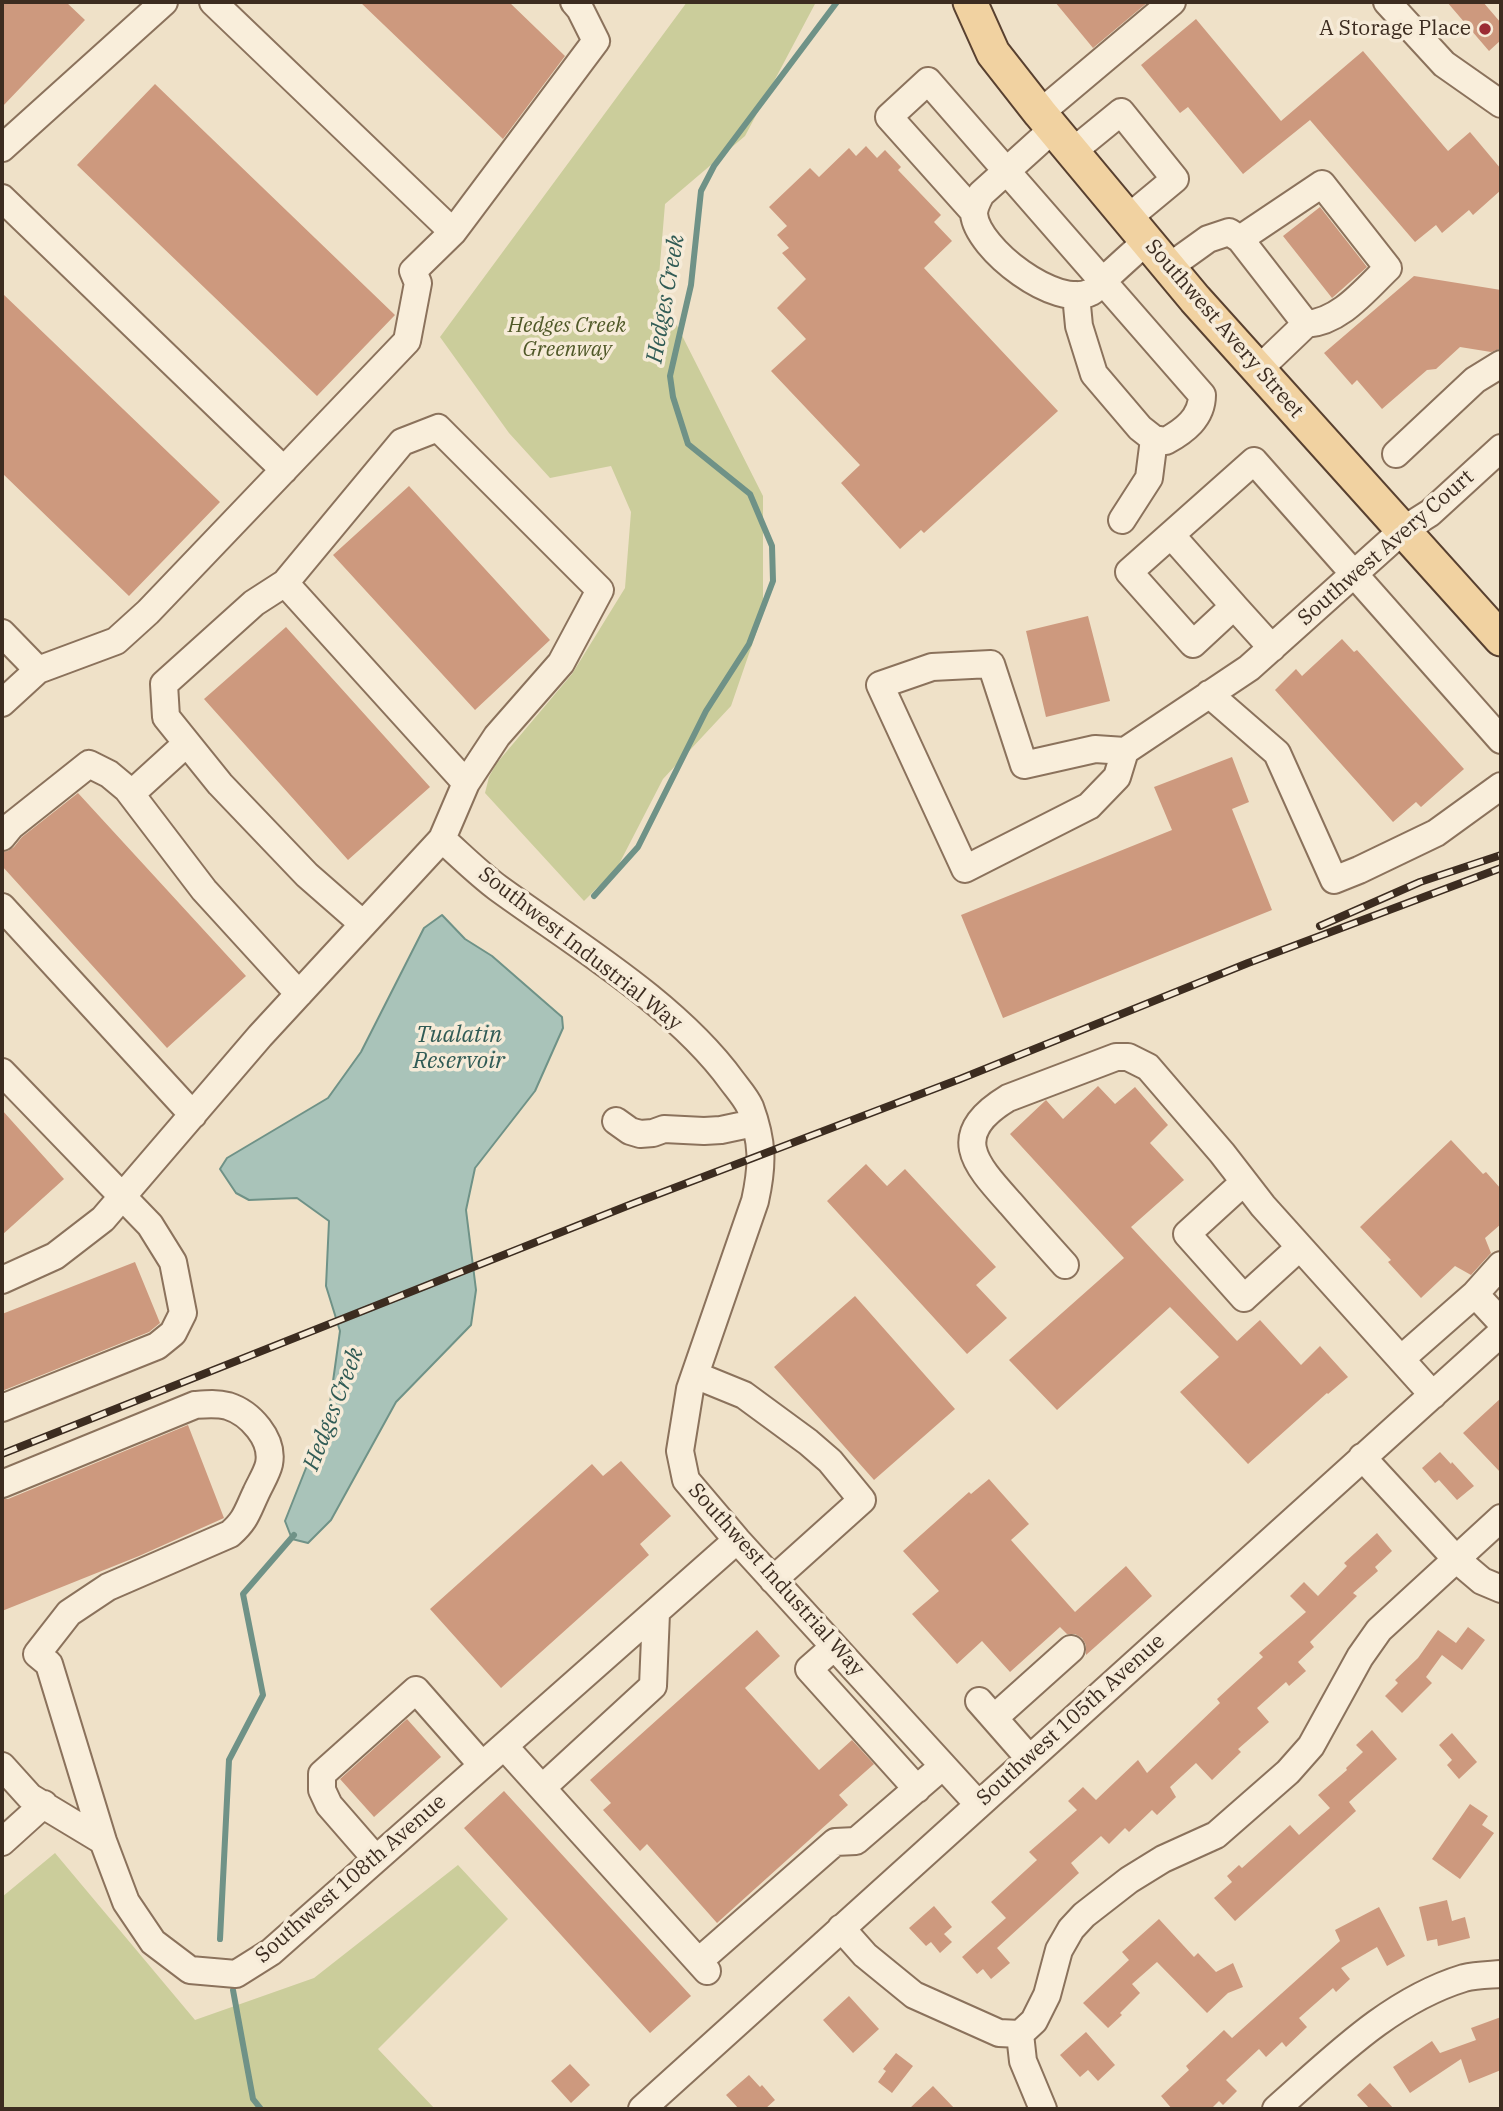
<!DOCTYPE html>
<style>
body{margin:0}
#map{position:relative;width:1503px;height:2111px;overflow:hidden;background:#efe1c8;font-family:"IBM Plex Serif",serif}
canvas{display:block}
.frame{position:absolute;inset:0;border:4px solid #3c2c20;pointer-events:none}
</style>
<div id="map">
<canvas width="1503" height="2111"></canvas>
<div class="frame"></div>
</div>
<script>
const c = document.querySelector('canvas').getContext('2d');
c.lineJoin = 'round';
function paint(path, color) {
  c.fillStyle = color;
  c.fill(path, 'evenodd');
}
function strokePath(path, color, width, dash) {
  c.strokeStyle = color;
  c.lineWidth = width;
  c.lineCap = dash ? 'butt' : 'round';
  c.setLineDash(dash || []);
  c.stroke(path);
}
function label(font, color, halo, rows, align = 'center') {
  c.font = font + ' "IBM Plex Serif",serif';
  c.lineWidth = 7;
  c.setLineDash([]);
  c.textBaseline = 'middle';
  c.strokeStyle = halo;
  c.fillStyle = color;
  for (const [text, x, y, turn = 0] of rows) {
    c.save();
    c.translate(x, y);
    c.rotate((+turn || 0) * Math.PI / 180);
    c.textAlign = isNaN(turn) ? turn : align;
    if (halo) c.strokeText(text, 0, 0);
    c.fillText(text, 0, 0);
    c.restore();
  }
}
const green = new Path2D(`
 M 687,2 L 816,2 L 745,136 L 665,204 L 658,288 L 763,496 L 763,613 L 731,706 L 663,779 L 617,868 L 584,901 L 485,793 L 489,777 L 496,764 L 572,674 L 625,588 L 631,512 L 611,466 L 550,478 L 509,433 L 440,337 Z
 M 55,1853 L 195,2020 L 314,1978 L 458,1865 L 508,1919 L 378,2049 L 435,2109 L 2,2109 L 2,1897 Z`);
const water = new Path2D(`
 M 442,915 L 465,939 L 492,956 L 562,1017 L 563,1028 L 535,1091 L 475,1168 L 466,1210 L 476,1290 L 471,1325 L 396,1402 L 331,1520 L 308,1543 L 292,1539 L 285,1521 L 329,1410 L 340,1331 L 326,1286 L 329,1221 L 297,1198 L 249,1200 L 236,1193 L 220,1169 L 227,1158 L 328,1098 L 361,1052 L 424,928 Z`);
const stream = new Path2D(`
 M 594,896 L 638,847 L 706,711 L 749,644 L 773,581 L 772,546 L 750,494 L 688,444 L 673,397 L 670,376 L 691,285 L 701,191 L 714,166 L 837,2
 M 220,1939 L 229,1760 L 263,1695 L 243,1594 L 294,1535
 M 233,1990 L 253,2099 L 261,2109`);
const building = new Path2D(`
 M 2,2 L 66,2 L 85,20 L 2,107 Z
 M 360,2 L 509,2 L 565,56 L 503,139 Z
 M 1055,2 L 1148,2 L 1093,48 Z
 M 1447,2 L 1483,2 L 1501,23 L 1501,40 L 1489,51 Z
 M 1196,19 L 1281,121 L 1363,51 L 1448,151 L 1470,132 L 1501,169 L 1501,190 L 1473,215 L 1469,210 L 1442,233 L 1436,225 L 1415,242 L 1310,120 L 1243,174 L 1188,107 L 1180,113 L 1141,65 Z
 M 155,84 L 395,315 L 317,396 L 77,165 Z
 M 866,146 L 877,158 L 885,150 L 901,167 L 898,170 L 941,215 L 934,222 L 952,241 L 924,268 L 1058,411 L 924,533 L 921,530 L 900,549 L 841,483 L 860,465 L 771,371 L 806,339 L 777,308 L 806,279 L 782,253 L 789,248 L 777,235 L 787,226 L 769,207 L 810,168 L 819,177 L 849,148 L 856,156 Z
 M 1320,207 L 1367,267 L 1332,298 L 1283,236 Z
 M 1414,276 L 1501,290 L 1501,333 L 1499,349 L 1491,352 L 1460,347 L 1436,369 L 1427,370 L 1382,409 L 1357,380 L 1352,385 L 1324,353 Z
 M 2,293 L 220,502 L 129,596 L 2,473 Z
 M 409,486 L 550,640 L 475,710 L 333,555 Z
 M 1088,616 L 1110,701 L 1046,717 L 1026,631 Z
 M 286,627 L 430,787 L 348,860 L 204,699 Z
 M 1342,639 L 1354,652 L 1357,650 L 1464,769 L 1421,807 L 1416,802 L 1393,822 L 1275,690 L 1296,669 L 1302,676 Z
 M 1232,757 L 1249,802 L 1232,809 L 1272,910 L 1003,1018 L 961,915 L 1172,830 L 1154,787 Z
 M 78,793 L 246,976 L 167,1048 L 2,866 L 2,852 L 8,851 L 14,847 L 22,837 Z
 M 1098,1086 L 1115,1104 L 1135,1087 L 1168,1125 L 1150,1143 L 1184,1180 L 1131,1227 L 1237,1341 L 1260,1320 L 1301,1365 L 1320,1346 L 1348,1377 L 1328,1394 L 1327,1393 L 1248,1464 L 1180,1392 L 1219,1357 L 1170,1307 L 1057,1410 L 1009,1360 L 1124,1258 L 1010,1134 L 1046,1100 L 1063,1119 Z
 M 2,1110 L 64,1179 L 2,1235 Z
 M 1451,1140 L 1483,1174 L 1486,1172 L 1501,1189 L 1501,1224 L 1485,1238 L 1491,1253 L 1471,1275 L 1455,1266 L 1421,1298 L 1388,1262 L 1391,1260 L 1360,1227 Z
 M 866,1164 L 887,1186 L 905,1169 L 996,1267 L 976,1285 L 1007,1318 L 967,1354 L 827,1201 Z
 M 135,1262 L 160,1323 L 149,1332 L 2,1391 L 2,1314 Z
 M 855,1296 L 955,1409 L 874,1480 L 774,1367 Z
 M 1501,1398 L 1501,1473 L 1463,1433 Z
 M 188,1425 L 224,1518 L 139,1556 L 2,1611 L 2,1499 L 8,1499 Z
 M 1440,1452 L 1451,1464 L 1452,1462 L 1474,1486 L 1457,1500 L 1439,1480 L 1435,1483 L 1422,1468 Z
 M 621,1461 L 671,1516 L 640,1544 L 649,1555 L 501,1688 L 430,1609 L 592,1464 L 603,1476 Z
 M 989,1479 L 1029,1524 L 1011,1540 L 1075,1612 L 1126,1566 L 1152,1596 L 1086,1655 L 1086,1645 L 1082,1638 L 1075,1634 L 1067,1634 L 1060,1627 L 1010,1672 L 982,1641 L 957,1664 L 912,1614 L 939,1591 L 903,1551 L 969,1492 L 971,1494 Z
 M 1377,1533 L 1392,1551 L 1375,1567 L 1378,1571 L 1353,1593 L 1357,1596 L 1310,1642 L 1314,1647 L 1298,1662 L 1306,1671 L 1289,1686 L 1286,1682 L 1257,1708 L 1269,1722 L 1238,1749 L 1241,1752 L 1212,1780 L 1196,1763 L 1170,1787 L 1176,1797 L 1157,1815 L 1152,1810 L 1129,1832 L 1125,1828 L 1109,1844 L 1101,1836 L 1071,1863 L 1079,1873 L 997,1948 L 1010,1963 L 991,1979 L 983,1969 L 977,1974 L 962,1957 L 1006,1918 L 991,1902 L 1037,1860 L 1029,1852 L 1077,1810 L 1068,1801 L 1083,1787 L 1096,1800 L 1138,1760 L 1147,1773 L 1220,1703 L 1217,1699 L 1263,1657 L 1259,1653 L 1306,1612 L 1290,1596 L 1304,1582 L 1318,1596 L 1347,1566 L 1344,1563 Z
 M 1468,1627 L 1485,1640 L 1462,1670 L 1442,1655 L 1426,1677 L 1432,1683 L 1402,1713 L 1385,1696 L 1398,1683 L 1395,1680 L 1418,1658 L 1438,1630 L 1456,1643 Z
 M 757,1630 L 780,1656 L 745,1688 L 819,1770 L 852,1740 L 874,1764 L 839,1795 L 848,1805 L 717,1923 L 647,1844 L 640,1851 L 603,1810 L 611,1803 L 590,1780 Z
 M 407,1719 L 441,1757 L 374,1817 L 340,1779 Z
 M 1372,1730 L 1397,1759 L 1349,1802 L 1356,1811 L 1235,1921 L 1214,1898 L 1232,1882 L 1227,1876 L 1239,1865 L 1242,1868 L 1290,1825 L 1299,1835 L 1330,1808 L 1318,1795 L 1347,1770 L 1346,1768 L 1363,1752 L 1356,1745 Z
 M 1452,1733 L 1477,1762 L 1459,1779 L 1447,1765 L 1452,1760 L 1439,1745 Z
 M 504,1791 L 691,1996 L 650,2033 L 464,1828 Z
 M 1470,1804 L 1488,1816 L 1482,1825 L 1494,1833 L 1460,1879 L 1432,1859 Z
 M 1447,1900 L 1452,1921 L 1465,1917 L 1470,1938 L 1438,1946 L 1437,1939 L 1427,1941 L 1419,1907 Z
 M 934,1906 L 952,1927 L 944,1934 L 952,1942 L 940,1953 L 931,1942 L 926,1946 L 909,1928 Z
 M 1379,1907 L 1405,1956 L 1387,1966 L 1377,1947 L 1341,1968 L 1350,1979 L 1336,1992 L 1333,1988 L 1299,2018 L 1307,2027 L 1286,2047 L 1282,2042 L 1266,2057 L 1259,2049 L 1226,2080 L 1237,2091 L 1223,2105 L 1219,2101 L 1211,2109 L 1172,2109 L 1161,2096 L 1189,2070 L 1186,2066 L 1224,2030 L 1232,2038 L 1340,1941 L 1335,1930 Z
 M 1159,1919 L 1194,1957 L 1198,1953 L 1216,1972 L 1233,1963 L 1243,1987 L 1228,1993 L 1207,2013 L 1157,1962 L 1132,1984 L 1140,1993 L 1120,2013 L 1122,2015 L 1108,2028 L 1083,2003 L 1129,1960 L 1122,1952 Z
 M 849,1996 L 879,2029 L 853,2053 L 823,2020 Z
 M 1501,2017 L 1501,2070 L 1469,2083 L 1461,2059 L 1410,2093 L 1393,2067 L 1432,2041 L 1440,2053 L 1476,2040 L 1471,2028 Z
 M 1086,2032 L 1115,2065 L 1098,2081 L 1088,2070 L 1080,2077 L 1060,2055 Z
 M 896,2053 L 913,2066 L 892,2093 L 878,2082 L 886,2071 L 883,2069 Z
 M 570,2064 L 590,2085 L 571,2103 L 551,2081 Z
 M 749,2075 L 760,2087 L 762,2085 L 775,2100 L 765,2109 L 739,2109 L 726,2095 Z
 M 1370,2083 L 1394,2109 L 1370,2109 L 1357,2095 Z
 M 933,2086 L 955,2109 L 909,2109 Z`);
const minor = new Path2D(`
 M 213,2 L 453,232
 M 1387,2 L 1444,64 L 1501,104
 M 1040,113 L 1172,2
 M 1053,129 L 981,194 C 978,200 974,207 974,214 C 977,249 1057,310 1091,292 C 1097,289 1102,282 1107,277 C 1120,265 1133,253 1147,241
 M 2,148 L 164,2
 M 1072,152 L 1121,112 L 1175,179 L 1128,218
 M 2,198 L 284,470
 M 974,212 L 889,117 L 928,81 L 1202,395 C 1202,418 1184,431 1166,441 L 1154,439 L 1140,428 L 1094,374 L 1079,326 L 1076,295
 M 1240,239 L 1322,184 L 1388,268 C 1365,290 1340,322 1306,324 L 1259,369
 M 1169,267 L 1208,239 L 1229,232 L 1240,239 L 1306,324
 M 1396,454 L 1475,380 L 1501,364
 M 1122,520 L 1149,478 L 1154,439
 M 1171,535 L 1234,606
 M 285,583 L 254,603 L 164,684 L 166,717 L 220,784 L 307,875 L 363,924
 M 2,633 L 38,670
 M 1272,648 L 1234,606 L 1193,644 L 1129,572 L 1254,461 L 1501,740
 M 1209,694 L 1277,753 L 1334,880 L 1359,870 L 1436,833 L 1501,786
 M 2,703 L 38,670 L 116,641 L 148,612 L 407,341 L 418,283 L 413,271 L 453,232 L 596,41 L 580,9 L 574,2
 M 1125,751 L 1117,777 L 1089,806 L 965,869 L 880,685 L 932,667 L 991,664 L 1024,765 L 1095,749 L 1125,751 L 1249,668 L 1403,530 L 1430,513 L 1501,448
 M 131,794 L 187,743
 M 2,837 L 11,826 L 89,764 L 109,774 L 127,789 L 204,890 L 299,994
 M 442,839 L 466,783 L 497,736 L 561,663 L 600,590 L 438,428 L 402,442 L 285,583 L 466,783
 M 2,907 L 193,1115
 M 2,1072 L 150,1225 L 173,1262 L 183,1313 L 173,1333 L 157,1346 L 2,1408
 M 616,1121 L 630,1131 L 640,1134 L 653,1133 L 664,1129 L 704,1131 L 721,1130 L 754,1123
 M 1244,1182 L 1187,1234 L 1244,1298 L 1300,1247
 M 1065,1265 C 1047,1245 1029,1225 1011,1204 C 975,1164 947,1135 1008,1098 L 1116,1057 L 1128,1057 L 1148,1067 L 1222,1153 L 1263,1206 L 1433,1395
 M 2,1280 L 55,1256 L 103,1219 L 260,1036 L 442,839 C 460,855 478,873 498,888 C 575,944 676,1004 732,1081 C 738,1089 746,1098 750,1107 C 763,1142 763,1165 755,1201 L 690,1389 L 680,1451 L 686,1480 L 737,1540 L 978,1804
 M 1475,1294 L 1501,1322
 M 1401,1359 L 1475,1294 L 1501,1265
 M 695,1375 L 744,1395 L 808,1442 L 830,1461 L 862,1500 L 773,1580
 M 1362,1457 L 1456,1559 L 1482,1581 L 1501,1589
 M 2,1484 L 195,1405 C 207,1404 217,1403 228,1406 C 250,1413 274,1439 269,1464 C 267,1473 260,1484 256,1493 C 247,1512 246,1520 230,1534 L 108,1587 L 69,1613 L 37,1654 L 49,1664 L 103,1841 L 126,1902 L 153,1942 L 190,1970 L 236,1974 L 271,1952 L 737,1540
 M 834,1647 L 809,1669 L 917,1789
 M 979,1701 L 1029,1758
 M 994,1718 L 1071,1649
 M 504,1746 L 707,1971
 M 2,1766 L 30,1797 L 103,1841
 M 542,1788 L 653,1686 L 656,1613
 M 2,1842 L 44,1804
 M 376,1859 L 329,1805 L 322,1790 L 322,1774 L 416,1690 L 482,1765
 M 841,1928 L 865,1955 L 914,1995 L 999,2033 L 1020,2034 L 1023,2061 L 1043,2109
 M 699,1961 L 835,1842 L 856,1841 L 943,1766
 M 1020,2034 L 1034,2021 L 1047,1995 L 1059,1950 L 1071,1929 L 1084,1915 L 1129,1880 L 1163,1859 L 1216,1835 L 1288,1772 L 1311,1746 L 1360,1657 L 1379,1630 L 1501,1518
 M 642,2109 L 1501,1333
 M 1276,2109 C 1333,2059 1389,2001 1464,1978 C 1476,1975 1489,1975 1501,1974`);
const major = new Path2D(`
 M 970,2 L 993,53 L 1040,113 L 1195,299 L 1501,639`);
const rail = new Path2D(`
 M 1320,926 L 1420,882 L 1501,855
 M 2,1454 L 632,1204 L 960,1079 L 1248,963 L 1501,868`);
const markers = [
 [1485,29,7,"#9b2c34"]
];
const poiNames = [
 ["A Storage Place",1471,29]
];
const parkNames = [
 ["Hedges Creek",567,326],
 ["Greenway",567,350]
];
const streetNames = [
 ["Southwest Avery Street",1224,329,49],
 ["Southwest Avery Court",1386,548,-41],
 ["Southwest Industrial Way",580,949,38],
 ["Southwest Industrial Way",776,1580,48],
 ["Southwest 105th Avenue",1071,1720,-42],
 ["Southwest 108th Avenue",351,1879,-41]
];
const waterNames = [
 ["Hedges Creek",666,299,-80],
 ["Tualatin",459,1035],
 ["Reservoir",459,1061],
 ["Hedges Creek",334,1409,-69]
];
paint(green, '#cbcd9b');
paint(water, '#a9c3b9');
strokePath(water, '#6f9287', 2);
strokePath(stream, '#6f9287', 6);
paint(building, '#cd997e');
strokePath(minor, '#8b725c', 30);
strokePath(major, '#594130', 37);
strokePath(minor, '#f9eedb', 26);
strokePath(major, '#f1d2a1', 33);
strokePath(rail, '#3c2c20', 8);
strokePath(rail, '#f6ebd8', 5, [16]);
for (const [x, y, r, color] of markers) {
  const dot = new Path2D();
  dot.arc(x, y, r, 0, 2 * Math.PI);
  c.fillStyle = color;
  c.fill(dot);
  strokePath(dot, '#f6ebd8', 2.5);
}
label('21px', '#3c2c20', '#f6ebd8', poiNames, 'right');
label('italic 21px', '#4f5827', '#f6ebd8', parkNames);
label('21px', '#3c2c20', '#f6ebd8', streetNames);
label('italic 23px', '#305b55', '#f6ebd8', waterNames);
</script>
